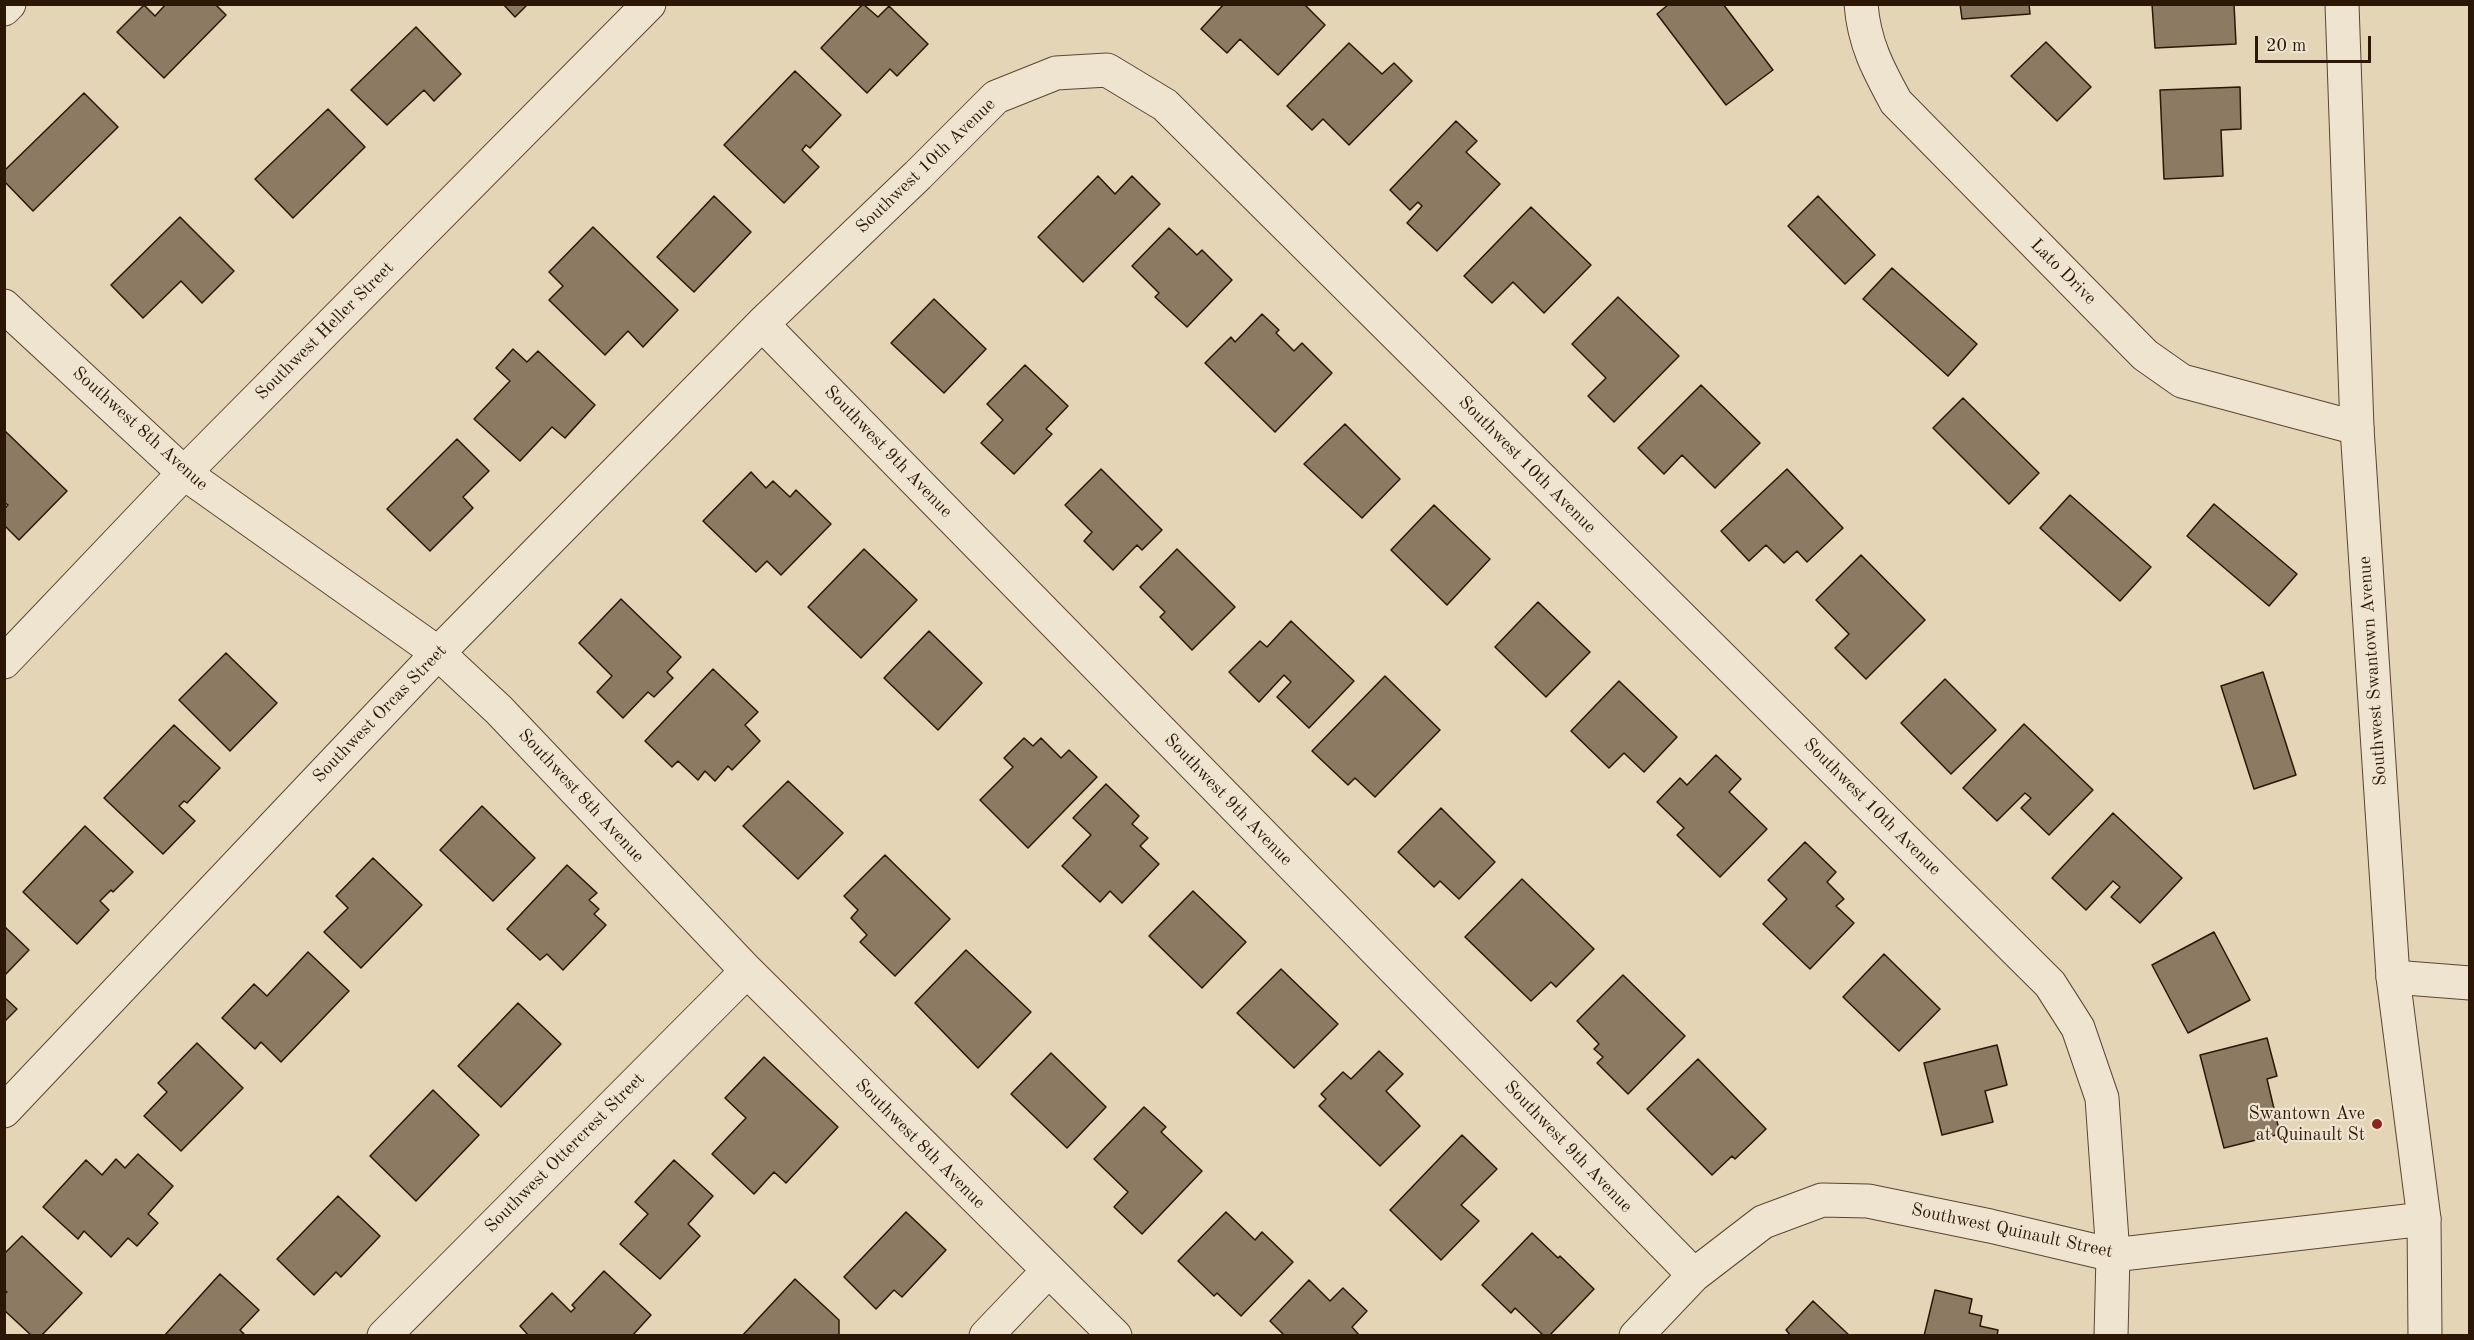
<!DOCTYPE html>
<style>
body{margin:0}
#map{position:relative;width:2474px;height:1340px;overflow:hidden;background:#e5d5b7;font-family:"Old Standard TT",serif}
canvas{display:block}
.frame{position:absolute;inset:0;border:6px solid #2c1706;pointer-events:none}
.scale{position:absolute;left:2255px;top:36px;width:116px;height:27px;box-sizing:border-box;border:3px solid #2c1706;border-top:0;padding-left:8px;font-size:18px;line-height:21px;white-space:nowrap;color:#2c1706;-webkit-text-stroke:4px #eee4d0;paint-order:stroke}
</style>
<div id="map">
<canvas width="2474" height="1340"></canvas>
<div class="frame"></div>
<div class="scale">20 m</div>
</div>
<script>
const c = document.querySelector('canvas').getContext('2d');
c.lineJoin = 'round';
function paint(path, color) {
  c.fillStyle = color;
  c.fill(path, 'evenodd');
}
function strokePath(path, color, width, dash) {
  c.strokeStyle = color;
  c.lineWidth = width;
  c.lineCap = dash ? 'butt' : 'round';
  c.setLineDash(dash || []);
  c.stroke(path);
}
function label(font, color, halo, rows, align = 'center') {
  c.font = font + ' "Old Standard TT",serif';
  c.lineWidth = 4.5;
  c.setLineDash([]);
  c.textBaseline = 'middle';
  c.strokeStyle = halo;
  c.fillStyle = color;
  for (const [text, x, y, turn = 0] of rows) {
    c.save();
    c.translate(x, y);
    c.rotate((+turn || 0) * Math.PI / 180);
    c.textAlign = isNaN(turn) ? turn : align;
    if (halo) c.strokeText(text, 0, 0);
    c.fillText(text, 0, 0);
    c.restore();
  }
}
const building = new Path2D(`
 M 166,4 L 215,4 L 226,15 L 164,78 L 117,32 L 144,5 L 155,16 Z
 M 503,4 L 528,4 L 515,17 Z
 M 863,4 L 878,17 L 889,6 L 928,44 L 897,76 L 890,69 L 867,93 L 821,48 Z
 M 1224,4 L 1304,4 L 1325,25 L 1278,75 L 1240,39 L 1227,53 L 1201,29 Z
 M 1669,4 L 1723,4 L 1773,70 L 1726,105 L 1657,14 Z
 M 1960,4 L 2029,4 L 2030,14 L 1962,19 Z
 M 2152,4 L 2234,4 L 2236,44 L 2155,48 Z
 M 416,27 L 461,74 L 434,101 L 424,90 L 387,125 L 351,90 Z
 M 2046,42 L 2091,87 L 2057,121 L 2011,76 Z
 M 1349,43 L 1382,74 L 1394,63 L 1412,81 L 1349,145 L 1323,119 L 1312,130 L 1287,106 Z
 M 795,71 L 841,115 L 810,148 L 806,145 L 802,150 L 819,167 L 784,203 L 724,145 Z
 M 2240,87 L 2241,129 L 2221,130 L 2223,176 L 2164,179 L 2160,90 Z
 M 84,93 L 118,127 L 33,211 L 4,181 L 4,171 Z
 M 328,109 L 365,147 L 293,218 L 255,179 Z
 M 1456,121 L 1477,141 L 1466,152 L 1500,184 L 1437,251 L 1407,223 L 1422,206 L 1418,202 L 1410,210 L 1390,190 Z
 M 1098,176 L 1115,194 L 1132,176 L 1160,204 L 1083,282 L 1038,237 Z
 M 714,196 L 751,232 L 694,292 L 657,257 Z
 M 1818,196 L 1875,255 L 1845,284 L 1788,226 Z
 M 1531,207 L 1591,265 L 1544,313 L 1513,282 L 1492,303 L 1464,276 Z
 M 180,217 L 234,271 L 202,303 L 181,281 L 143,318 L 111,285 Z
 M 593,227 L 678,310 L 643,347 L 628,331 L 605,355 L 549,300 L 563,286 L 549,272 Z
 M 1169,228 L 1197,255 L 1202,250 L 1232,280 L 1187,327 L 1155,297 L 1159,293 L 1132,266 Z
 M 1892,268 L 1977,344 L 1948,376 L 1863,299 Z
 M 1618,297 L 1679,356 L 1614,422 L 1588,396 L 1606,378 L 1572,344 Z
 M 934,299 L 986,349 L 944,393 L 891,343 Z
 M 1262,314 L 1279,330 L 1276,333 L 1294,351 L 1302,343 L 1332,373 L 1275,432 L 1205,363 L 1231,337 L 1235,342 Z
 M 513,349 L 527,362 L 538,351 L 595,405 L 565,438 L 552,427 L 520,461 L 474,419 L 510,381 L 496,368 Z
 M 1025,365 L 1068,406 L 1046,429 L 1052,434 L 1014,474 L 981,443 L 1003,420 L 987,404 Z
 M 1701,385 L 1760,443 L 1715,488 L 1682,455 L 1664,474 L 1638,448 Z
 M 1963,398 L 2039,473 L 2009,504 L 1933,428 Z
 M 1345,424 L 1400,479 L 1362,518 L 1304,464 Z
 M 4,430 L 67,491 L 19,540 L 4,525 L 4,509 L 8,505 L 4,502 Z
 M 457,439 L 489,471 L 463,497 L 473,508 L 430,551 L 387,509 Z
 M 1101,469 L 1162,530 L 1142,550 L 1137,545 L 1113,570 L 1084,541 L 1092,532 L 1065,505 Z
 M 1787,469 L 1843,528 L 1807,562 L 1797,551 L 1784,563 L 1766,545 L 1749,561 L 1721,531 Z
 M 751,472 L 766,488 L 773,481 L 790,497 L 796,490 L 831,524 L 781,575 L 767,561 L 756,572 L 703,521 Z
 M 2070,495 L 2151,567 L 2120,601 L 2040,528 Z
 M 2214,504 L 2297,574 L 2269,606 L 2187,536 Z
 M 1434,505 L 1490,559 L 1447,605 L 1391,550 Z
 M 864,549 L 917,600 L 861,658 L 808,607 Z
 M 1177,549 L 1235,607 L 1192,650 L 1160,617 L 1165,612 L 1140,587 Z
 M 1861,555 L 1925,620 L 1866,679 L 1835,648 L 1849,634 L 1816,600 Z
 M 621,599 L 681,657 L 667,672 L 673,678 L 654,697 L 648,692 L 623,718 L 597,692 L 612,676 L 579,643 Z
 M 1538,602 L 1590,652 L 1546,697 L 1495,647 Z
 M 1291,621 L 1354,681 L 1309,728 L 1277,697 L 1291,682 L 1284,675 L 1259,702 L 1229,672 L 1260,641 L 1267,647 Z
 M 929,631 L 982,683 L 938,730 L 884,678 Z
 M 226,653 L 277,703 L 230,751 L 179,700 Z
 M 713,669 L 758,712 L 745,725 L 760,741 L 732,770 L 728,766 L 715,781 L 705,771 L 698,780 L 678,761 L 672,767 L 645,741 Z
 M 2263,672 L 2296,775 L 2254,789 L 2221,686 Z
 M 1385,676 L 1440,730 L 1375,797 L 1355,778 L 1348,785 L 1312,751 Z
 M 1945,679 L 1996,730 L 1951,774 L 1901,723 Z
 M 1619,681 L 1677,737 L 1644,772 L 1624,753 L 1609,768 L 1571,731 Z
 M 2024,724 L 2093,790 L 2049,835 L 2021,808 L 2031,798 L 2025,793 L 1997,821 L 1963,788 Z
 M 174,725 L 220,768 L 187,803 L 184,801 L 179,806 L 195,821 L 163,854 L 104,798 Z
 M 1024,738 L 1033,746 L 1041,738 L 1061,758 L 1069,750 L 1097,777 L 1028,848 L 980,800 L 1013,767 L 1004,758 Z
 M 1716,755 L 1741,779 L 1729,792 L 1767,829 L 1720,877 L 1677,835 L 1684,828 L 1657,802 L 1680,778 L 1687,785 Z
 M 788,781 L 843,833 L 798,879 L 743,826 Z
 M 1106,784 L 1139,816 L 1132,824 L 1148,838 L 1140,846 L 1159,864 L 1122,903 L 1110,891 L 1100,902 L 1062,866 L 1091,835 L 1073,818 Z
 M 482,806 L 535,858 L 493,901 L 440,850 Z
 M 1441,808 L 1495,862 L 1459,899 L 1440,881 L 1434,887 L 1398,852 Z
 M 2113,813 L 2182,878 L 2140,923 L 2111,897 L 2120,887 L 2113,881 L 2086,910 L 2052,878 Z
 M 85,826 L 133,872 L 113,892 L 111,890 L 100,901 L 109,910 L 77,944 L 23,892 Z
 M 1805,842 L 1836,872 L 1827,882 L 1844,899 L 1836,906 L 1854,923 L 1810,969 L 1763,924 L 1787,899 L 1768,880 Z
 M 885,855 L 950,919 L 895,976 L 860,942 L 867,935 L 851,918 L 858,910 L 844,896 Z
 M 373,858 L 422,905 L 361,968 L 324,932 L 348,908 L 336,896 Z
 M 567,865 L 597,893 L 589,900 L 599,909 L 594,914 L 606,925 L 563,970 L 547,954 L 540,960 L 507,929 Z
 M 1522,879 L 1594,949 L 1556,987 L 1551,982 L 1531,1001 L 1465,937 Z
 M 1193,891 L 1246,942 L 1202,988 L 1149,936 Z
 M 4,926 L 29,950 L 4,976 Z
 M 2214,932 L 2250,1000 L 2188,1033 L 2152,965 Z
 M 966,950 L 1031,1012 L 978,1068 L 915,1003 Z
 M 308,952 L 349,991 L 281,1062 L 261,1042 L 255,1049 L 222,1018 L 254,984 L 267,996 Z
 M 1884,954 L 1940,1009 L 1899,1051 L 1843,997 Z
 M 1281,969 L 1338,1024 L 1294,1068 L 1237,1013 Z
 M 1623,975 L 1685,1036 L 1628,1094 L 1597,1063 L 1603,1057 L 1594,1049 L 1599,1044 L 1577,1021 Z
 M 4,997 L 17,1009 L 4,1022 Z
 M 518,1003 L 561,1044 L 501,1107 L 458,1066 Z
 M 2267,1038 L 2277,1076 L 2267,1079 L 2280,1134 L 2224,1148 L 2200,1055 Z
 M 197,1043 L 243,1088 L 181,1151 L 144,1116 L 167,1092 L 158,1083 Z
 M 1997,1045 L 2007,1085 L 1985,1091 L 1993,1122 L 1942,1135 L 1924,1063 Z
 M 1379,1051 L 1403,1074 L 1386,1091 L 1420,1126 L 1380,1166 L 1319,1106 L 1326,1099 L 1321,1094 L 1343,1072 L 1351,1079 Z
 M 1051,1053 L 1106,1107 L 1067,1148 L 1011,1094 Z
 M 764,1057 L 838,1127 L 786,1183 L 774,1172 L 754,1194 L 712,1154 L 746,1118 L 725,1098 Z
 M 1698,1059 L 1766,1129 L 1735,1159 L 1732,1156 L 1712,1175 L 1647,1109 Z
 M 433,1090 L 479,1135 L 416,1201 L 370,1156 Z
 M 1144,1107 L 1166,1127 L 1161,1132 L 1202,1171 L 1142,1234 L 1114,1207 L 1128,1192 L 1094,1159 Z
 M 1462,1135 L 1497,1169 L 1461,1205 L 1479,1221 L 1441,1260 L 1390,1210 Z
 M 138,1154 L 173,1186 L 148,1214 L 158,1223 L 137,1246 L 128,1238 L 111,1257 L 84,1231 L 78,1239 L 43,1207 L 86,1160 L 102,1175 L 116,1159 L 125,1168 Z
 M 674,1160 L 713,1196 L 688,1224 L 700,1236 L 660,1279 L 620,1244 L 648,1214 L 635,1202 Z
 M 338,1196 L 380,1236 L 341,1277 L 336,1272 L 314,1295 L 277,1259 Z
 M 906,1212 L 946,1250 L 902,1297 L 894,1290 L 876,1309 L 844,1277 Z
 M 1226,1212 L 1255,1240 L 1262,1232 L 1293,1262 L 1241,1316 L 1217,1293 L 1214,1296 L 1178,1261 Z
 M 1532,1233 L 1558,1258 L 1560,1256 L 1594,1289 L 1549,1336 L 1544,1336 L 1515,1308 L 1511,1313 L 1482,1285 Z
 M 22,1236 L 82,1293 L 41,1336 L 32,1336 L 4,1310 L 4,1294 L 7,1292 L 4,1290 L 4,1254 Z
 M 604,1271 L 651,1315 L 632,1336 L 529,1336 L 520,1326 L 552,1293 L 571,1312 L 575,1308 L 572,1305 Z
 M 220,1274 L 259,1310 L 240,1330 L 245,1335 L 164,1336 Z
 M 795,1279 L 839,1320 L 839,1336 L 742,1336 Z
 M 1309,1280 L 1330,1301 L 1343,1288 L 1367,1311 L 1352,1327 L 1360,1336 L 1285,1336 L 1270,1321 Z
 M 1935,1290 L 1972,1299 L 1969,1313 L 1982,1316 L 1980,1326 L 1998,1330 L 1997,1336 L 1924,1336 Z
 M 1813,1301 L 1850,1336 L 1791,1336 L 1786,1330 Z`);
const minor = new Path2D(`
 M 1861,4 C 1864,43 1878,69 1896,102 L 2145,355 L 2182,381 L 2357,428
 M 4,9 L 9,4
 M 4,306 L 184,473 L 438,653 L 499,710 L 747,971 L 1115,1336
 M 762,324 L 1694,1275
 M 2393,977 L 2470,983
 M 4,1111 L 438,653 L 762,324 L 918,175 L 996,97 L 1056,73 L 1107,70 L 1165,105 L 2050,984 L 2078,1028 L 2102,1098 L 2113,1255 L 2111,1336
 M 384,1336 L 747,971
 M 986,1336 L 1048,1271
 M 1636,1336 L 1694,1275 L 1763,1222 L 1822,1200 L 1868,1201 L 1990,1226 L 2113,1255 L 2424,1219`);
const tertiary = new Path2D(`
 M 2342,4 L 2357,428 L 2393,977 L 2424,1219 L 2425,1336
 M 4,662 L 184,473 L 649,4`);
const markers = [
 [2377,1124,6,"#8f2418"]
];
const streetNames = [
 ["Southwest 10th Avenue",926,166,-44],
 ["Lato Drive",2063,272,45],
 ["Southwest Heller Street",325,331,-45],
 ["Southwest 8th Avenue",140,429,42],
 ["Southwest 9th Avenue",888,452,46],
 ["Southwest 10th Avenue",1527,465,45],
 ["Southwest Swantown Avenue",2373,671,-94],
 ["Southwest Orcas Street",380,714,-46],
 ["Southwest 8th Avenue",581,796,47],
 ["Southwest 9th Avenue",1228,800,46],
 ["Southwest 10th Avenue",1872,807,45],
 ["Southwest 8th Avenue",920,1144,45],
 ["Southwest 9th Avenue",1568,1147,46],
 ["Southwest Ottercrest Street",565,1153,-45],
 ["Southwest Quinault Street",2012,1231,12]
];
const poiNames = [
 ["Swantown Ave",2365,1114],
 ["at Quinault St",2365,1135]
];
paint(building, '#8c7a62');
strokePath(building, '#2c1706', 1.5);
strokePath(minor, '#5a4632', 35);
strokePath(tertiary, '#5a4632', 35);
strokePath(minor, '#eee4d0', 33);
strokePath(tertiary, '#eee4d0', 33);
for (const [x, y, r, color] of markers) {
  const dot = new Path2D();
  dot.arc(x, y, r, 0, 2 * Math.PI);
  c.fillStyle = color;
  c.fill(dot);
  strokePath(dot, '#eee4d0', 2);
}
label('18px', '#2c1706', '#eee4d0', streetNames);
label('18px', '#2c1706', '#eee4d0', poiNames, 'right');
</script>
